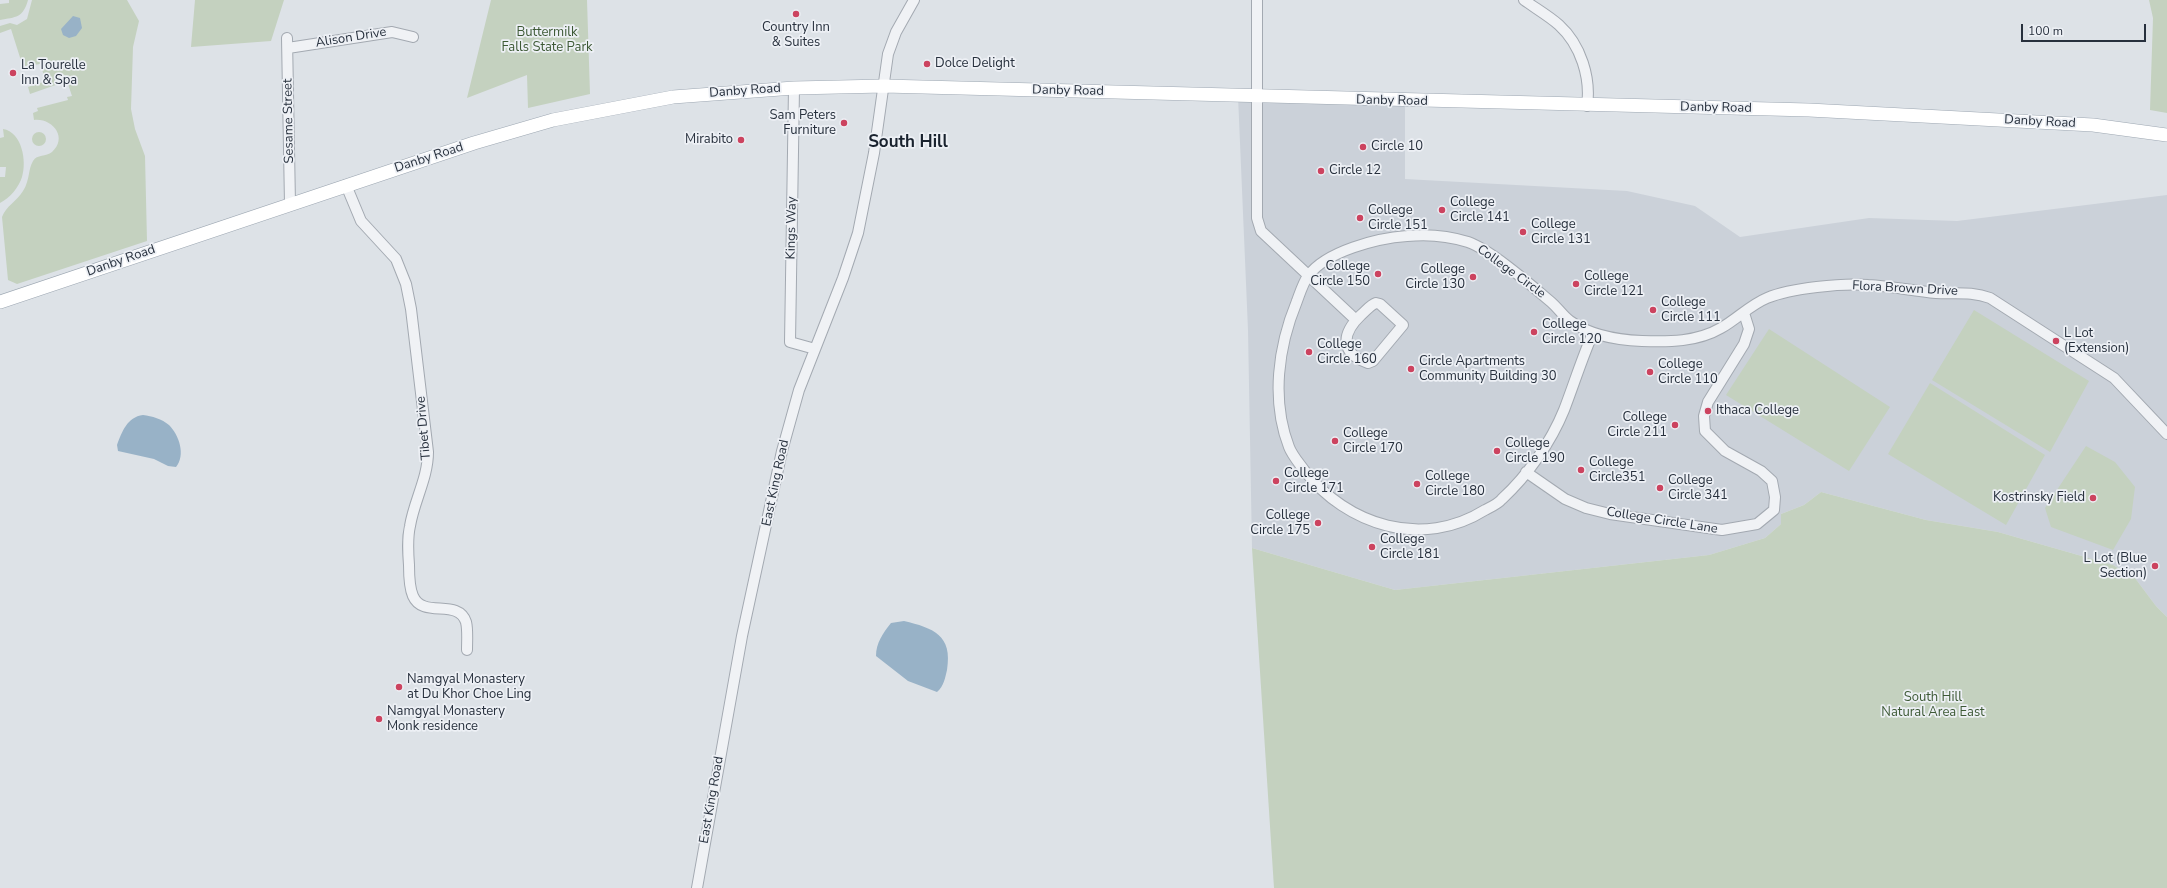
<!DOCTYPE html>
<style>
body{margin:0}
#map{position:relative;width:2167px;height:888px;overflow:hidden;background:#dde2e7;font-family:"Nunito Sans",sans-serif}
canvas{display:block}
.scale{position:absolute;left:2021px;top:24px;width:125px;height:18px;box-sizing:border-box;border:2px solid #27303d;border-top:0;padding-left:5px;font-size:12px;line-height:14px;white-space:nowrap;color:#27303d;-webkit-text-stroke:3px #edf0f5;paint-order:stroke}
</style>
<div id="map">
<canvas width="2167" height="888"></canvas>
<div class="scale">100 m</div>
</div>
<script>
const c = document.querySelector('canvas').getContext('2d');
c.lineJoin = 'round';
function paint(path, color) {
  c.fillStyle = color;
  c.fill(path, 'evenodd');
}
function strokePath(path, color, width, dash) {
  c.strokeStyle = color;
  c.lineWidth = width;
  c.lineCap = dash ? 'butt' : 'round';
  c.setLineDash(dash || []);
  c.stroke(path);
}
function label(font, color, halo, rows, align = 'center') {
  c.font = font + ' "Nunito Sans",sans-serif';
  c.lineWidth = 3.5;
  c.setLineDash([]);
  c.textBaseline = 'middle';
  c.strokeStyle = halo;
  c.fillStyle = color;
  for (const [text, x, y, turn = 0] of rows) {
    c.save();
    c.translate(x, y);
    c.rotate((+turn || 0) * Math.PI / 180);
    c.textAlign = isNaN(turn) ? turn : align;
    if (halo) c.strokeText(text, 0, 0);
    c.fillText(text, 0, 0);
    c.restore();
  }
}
const built = new Path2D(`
 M 1238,96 L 1405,101 L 1405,179 L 1627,191 L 1695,206 L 1740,237 L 1869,218 L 1957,221 L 2167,195 L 2167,617 L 2156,606 L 2135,578 L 2113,565 L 1998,532 L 1926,520 L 1821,492 L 1804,505 L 1781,514 L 1781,524 L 1765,538 L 1709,555 L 1395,590 L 1252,548 L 1248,330 Z`);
const green = new Path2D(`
 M 9,0 L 28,0 C 23,18 16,17 0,20 L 0,4 L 9,3 Z
 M 32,0 L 127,0 L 139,21 L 133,47 L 131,109 L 135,129 L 145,156 L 147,241 L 17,284 L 8,280 L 2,217 C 6,206 17,201 23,191 C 30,180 28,169 33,161 C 37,154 46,157 52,152 C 68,138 53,118 34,120 L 33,113 L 38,111 L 37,108 L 68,100 L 67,97 L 72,96 L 67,81 L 30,94 L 28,87 L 46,81 L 40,64 L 34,65 L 31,64 L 23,67 L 11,29 L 0,33 L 0,26 L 10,23 L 17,25 L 27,19 Z
 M 195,0 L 284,0 L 271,41 L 191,47 Z
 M 491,0 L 587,0 L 590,94 L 528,108 L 527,75 L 467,98 Z
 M 2149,0 L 2167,0 L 2167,113 L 2150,110 L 2153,18 Z
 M 3,129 C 22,132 27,161 22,177 C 19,187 10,198 0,203 L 0,177 L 5,177 L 6,167 L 0,167 L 0,138 L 4,137 Z
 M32 139a7 7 0 1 1 14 0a7 7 0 1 1-14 0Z
 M 1974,310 L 2089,381 L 2050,452 L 1932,380 Z
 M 1769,329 L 1890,407 L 1849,471 L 1726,395 Z
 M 1930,383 L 2045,455 L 2006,525 L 1888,454 Z
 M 2086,446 L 2115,462 L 2135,487 L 2131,519 L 2113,550 L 2051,527 L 2045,508 Z
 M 1821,492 L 1926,520 L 1998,532 L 2113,565 L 2135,578 L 2156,606 L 2167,617 L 2167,888 L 1274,888 L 1252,548 L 1395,590 L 1709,555 L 1765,538 L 1781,524 L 1781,514 L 1804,505 Z`);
const water = new Path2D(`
 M 73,16 L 80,18 L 82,28 L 76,36 L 69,38 L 63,35 L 61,29 Z
 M 143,415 C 152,416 162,419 169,425 C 179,435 186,455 176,467 L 168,466 L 154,459 L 118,451 L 117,445 C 122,432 127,417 143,415 Z
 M 904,621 C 933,628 953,635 947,670 C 945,678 944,686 937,692 L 908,681 L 876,656 C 876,643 883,633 891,623 Z`);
const minor = new Path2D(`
 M 1257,0 L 1257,218 L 1261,231 L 1356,320
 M 1524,0 C 1535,8 1549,16 1559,25 C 1581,45 1591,78 1587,106
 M 287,38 L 290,204
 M 288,48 L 392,32 L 413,37
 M 794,88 L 790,342 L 815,349
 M 346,185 L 361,221 L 396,259 L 406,284 L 411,309 L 428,452 C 428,478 414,501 410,526 C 407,539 408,552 409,565 C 409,575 409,587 413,596 C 423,619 458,598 466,622 C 468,630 467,641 467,650
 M 1376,303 L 1380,304 L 1403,325 L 1373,361 L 1368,363 C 1339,353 1342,333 1361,315 C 1366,311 1370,305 1376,303 Z
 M 1593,333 C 1582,358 1574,384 1564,410 C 1551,442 1528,475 1502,499 C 1498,504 1491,507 1485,510 C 1423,549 1347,526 1304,470 C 1299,463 1292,455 1289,447 C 1271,400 1278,347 1297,301 C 1300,293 1303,283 1308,276 C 1326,251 1378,238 1407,236 C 1427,234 1449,236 1468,242 C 1491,250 1532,286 1551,302 C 1558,308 1563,316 1570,321 C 1591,336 1617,340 1642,341 C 1669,342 1697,342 1721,328 C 1737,319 1750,305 1767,298 C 1791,288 1842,283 1868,285 C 1891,286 1913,291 1936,293 C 1955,294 1972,291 1990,298 L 2114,378 L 2167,434
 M 1526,472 L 1565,499 L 1586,508 L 1610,514 L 1722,530 L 1757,524 L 1774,510 L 1775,497 L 1772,481 L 1761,471 L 1725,451 L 1705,431 L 1704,416 L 1708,402 L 1744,344 L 1749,329 L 1744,313
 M 697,888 L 742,636 L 782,451 L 799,390 L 843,278 L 858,233 L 874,153 L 888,54 L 896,32 L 914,0`);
const major = new Path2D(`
 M 0,302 L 474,143 L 553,120 L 673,97 L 794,88 L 884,86 L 1809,110 L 2093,125 L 2167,135`);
const markers = [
 [796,14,4,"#cc435f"],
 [927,64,4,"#cc435f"],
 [13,73,4,"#cc435f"],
 [844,123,4,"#cc435f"],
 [741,140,4,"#cc435f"],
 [1363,147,4,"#cc435f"],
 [1321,171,4,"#cc435f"],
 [1442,210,4,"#cc435f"],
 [1360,218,4,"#cc435f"],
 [1523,232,4,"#cc435f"],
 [1378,274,4,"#cc435f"],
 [1473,277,4,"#cc435f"],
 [1576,284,4,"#cc435f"],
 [1653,310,4,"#cc435f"],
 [1534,332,4,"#cc435f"],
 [2056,341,4,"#cc435f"],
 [1309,352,4,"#cc435f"],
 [1411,369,4,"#cc435f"],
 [1650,372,4,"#cc435f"],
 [1708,411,4,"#cc435f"],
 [1675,425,4,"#cc435f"],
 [1335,441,4,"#cc435f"],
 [1497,451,4,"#cc435f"],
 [1581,470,4,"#cc435f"],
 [1276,481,4,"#cc435f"],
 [1417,484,4,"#cc435f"],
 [1660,488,4,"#cc435f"],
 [2093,498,4,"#cc435f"],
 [1318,523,4,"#cc435f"],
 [1372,547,4,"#cc435f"],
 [2155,566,4,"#cc435f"],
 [399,687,4,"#cc435f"],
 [379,719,4,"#cc435f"]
];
const poiNames = [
 ["Country Inn",796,28,"center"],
 ["& Suites",796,43,"center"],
 ["Dolce Delight",935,64],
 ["La Tourelle",21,66],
 ["Inn & Spa",21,81],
 ["Sam Peters",836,116,"right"],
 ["Furniture",836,131,"right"],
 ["Mirabito",733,140,"right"],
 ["Circle 10",1371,147],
 ["Circle 12",1329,171],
 ["College",1450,203],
 ["Circle 141",1450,218],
 ["College",1368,211],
 ["Circle 151",1368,226],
 ["College",1531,225],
 ["Circle 131",1531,240],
 ["College",1370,267,"right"],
 ["Circle 150",1370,282,"right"],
 ["College",1465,270,"right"],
 ["Circle 130",1465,285,"right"],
 ["College",1584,277],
 ["Circle 121",1584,292],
 ["College",1661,303],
 ["Circle 111",1661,318],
 ["College",1542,325],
 ["Circle 120",1542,340],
 ["L Lot",2064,334],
 ["(Extension)",2064,349],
 ["College",1317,345],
 ["Circle 160",1317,360],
 ["Circle Apartments",1419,362],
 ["Community Building 30",1419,377],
 ["College",1658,365],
 ["Circle 110",1658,380],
 ["Ithaca College",1716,411],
 ["College",1667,418,"right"],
 ["Circle 211",1667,433,"right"],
 ["College",1343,434],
 ["Circle 170",1343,449],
 ["College",1505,444],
 ["Circle 190",1505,459],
 ["College",1589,463],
 ["Circle351",1589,478],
 ["College",1284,474],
 ["Circle 171",1284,489],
 ["College",1425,477],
 ["Circle 180",1425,492],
 ["College",1668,481],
 ["Circle 341",1668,496],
 ["Kostrinsky Field",2085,498,"right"],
 ["College",1310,516,"right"],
 ["Circle 175",1310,531,"right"],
 ["College",1380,540],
 ["Circle 181",1380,555],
 ["L Lot (Blue",2147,559,"right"],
 ["Section)",2147,574,"right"],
 ["Namgyal Monastery",407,680],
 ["at Du Khor Choe Ling",407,695],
 ["Namgyal Monastery",387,712],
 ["Monk residence",387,727]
];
const parkNames = [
 ["Buttermilk",547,33],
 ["Falls State Park",547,48],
 ["South Hill",1933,698],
 ["Natural Area East",1933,713]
];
const streetNames = [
 ["Alison Drive",351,38,-9],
 ["Danby Road",745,91,-4],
 ["Danby Road",1068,91,1],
 ["Danby Road",1392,101,1],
 ["Danby Road",1716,108,1],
 ["Sesame Street",289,121,-91],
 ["Danby Road",2040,122,3],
 ["Danby Road",429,158,-18],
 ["Kings Way",792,228,-89],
 ["Danby Road",121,261,-19],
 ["College Circle",1511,272,36],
 ["Flora Brown Drive",1905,289,3],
 ["Tibet Drive",424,428,-95],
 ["East King Road",776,483,-78],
 ["College Circle Lane",1662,521,9],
 ["East King Road",712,800,-80]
];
const districtNames = [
 ["South Hill",908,143]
];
paint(built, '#cbd1d9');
paint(green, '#c4d1bf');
paint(water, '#98b2c7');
strokePath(minor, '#a3a9b1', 12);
strokePath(major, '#9da7b2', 14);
strokePath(minor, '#f0f2f5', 10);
strokePath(major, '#fff', 13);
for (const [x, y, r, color] of markers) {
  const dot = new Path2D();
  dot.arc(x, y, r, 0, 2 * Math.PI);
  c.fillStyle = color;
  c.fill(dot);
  strokePath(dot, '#edf0f5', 1.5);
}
label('13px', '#27303d', '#edf0f5', poiNames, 'left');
label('13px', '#3d5935', '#edf0f5', parkNames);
label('13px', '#27303d', '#edf0f5', streetNames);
label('bold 17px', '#19222e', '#edf0f5', districtNames);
</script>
